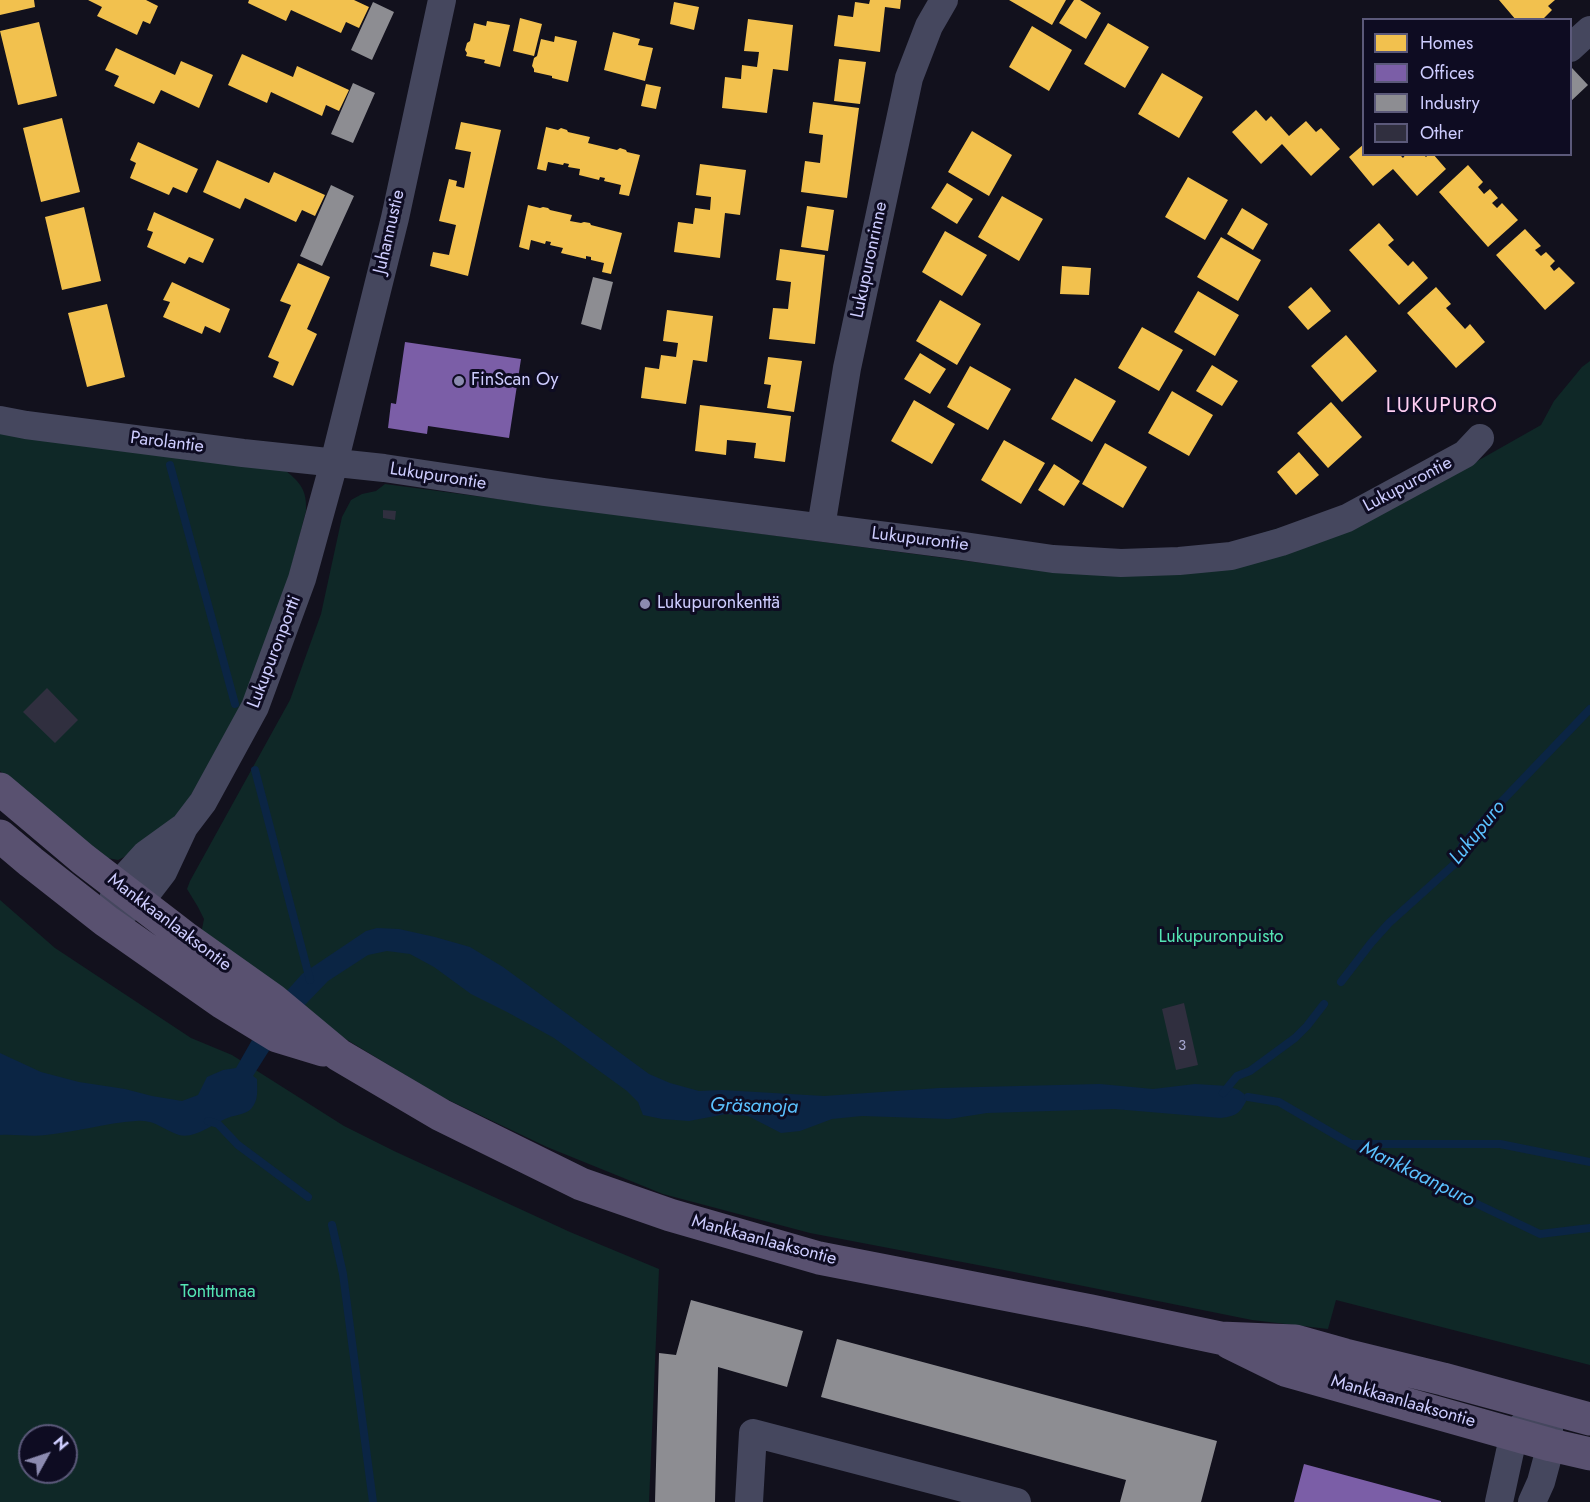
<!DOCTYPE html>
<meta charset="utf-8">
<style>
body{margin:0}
#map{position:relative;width:1590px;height:1502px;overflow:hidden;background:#12111d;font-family:Jost,sans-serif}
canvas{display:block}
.legend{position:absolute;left:1362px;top:18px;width:210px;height:138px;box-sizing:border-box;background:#0e0c22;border:2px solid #5b597a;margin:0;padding:8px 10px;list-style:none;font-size:18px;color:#cecdff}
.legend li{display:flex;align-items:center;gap:12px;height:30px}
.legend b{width:30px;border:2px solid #5b597a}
.north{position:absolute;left:18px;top:1424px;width:60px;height:60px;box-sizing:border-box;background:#0e0c22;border:2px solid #5b597a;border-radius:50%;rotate:50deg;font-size:16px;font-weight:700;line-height:24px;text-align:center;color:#cecdff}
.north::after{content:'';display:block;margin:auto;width:21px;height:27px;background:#8c8bb0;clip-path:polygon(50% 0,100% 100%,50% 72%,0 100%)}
</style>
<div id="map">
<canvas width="1590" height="1502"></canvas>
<ul class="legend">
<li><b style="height:16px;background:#f2c14e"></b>Homes</li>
<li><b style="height:16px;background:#7b5ea7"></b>Offices</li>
<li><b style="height:16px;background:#8d8d92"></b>Industry</li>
<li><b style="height:16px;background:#302f3f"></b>Other</li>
</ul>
<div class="north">N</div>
</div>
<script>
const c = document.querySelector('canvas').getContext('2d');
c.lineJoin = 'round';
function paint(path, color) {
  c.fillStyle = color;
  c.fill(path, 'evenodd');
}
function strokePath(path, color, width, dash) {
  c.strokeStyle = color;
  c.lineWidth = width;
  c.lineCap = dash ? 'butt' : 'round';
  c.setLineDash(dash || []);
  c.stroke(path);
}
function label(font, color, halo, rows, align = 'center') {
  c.font = font + ' Jost,sans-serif';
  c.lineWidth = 6;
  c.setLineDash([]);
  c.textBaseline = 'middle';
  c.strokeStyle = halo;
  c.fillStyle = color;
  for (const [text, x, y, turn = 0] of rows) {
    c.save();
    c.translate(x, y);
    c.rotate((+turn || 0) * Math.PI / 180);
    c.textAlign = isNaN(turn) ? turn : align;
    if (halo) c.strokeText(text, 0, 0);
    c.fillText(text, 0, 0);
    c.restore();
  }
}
const green = new Path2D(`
 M 1590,361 L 1590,1365 L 1336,1300 L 1328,1329 L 1252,1320 L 1004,1270 L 810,1233 L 663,1194 L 547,1147 L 440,1096 L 329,1029 L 201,934 L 204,919 L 198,907 L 187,889 L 190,881 L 290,700 L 321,614 L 342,517 L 351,500 L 362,494 L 376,491 L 385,484 L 1035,570 L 1123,575 L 1451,476 L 1541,425 L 1554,401 L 1582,367 Z
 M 0,428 L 286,471 C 301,483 307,491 306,511 L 275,630 L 221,748 L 180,812 L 138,850 L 118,860 L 98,856 L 67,834 L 0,771 Z
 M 0,900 L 55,948 L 191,1038 L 232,1055 L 344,1126 L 394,1151 L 570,1232 L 659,1269 L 649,1502 L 0,1502 ZM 30,1436 L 66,1436 L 66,1472 L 30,1472 Z`);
const water = new Path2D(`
 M 377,928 L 399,929 L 435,937 L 470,947 L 503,967 L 649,1074 L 670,1083 L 699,1091 L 722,1090 L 824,1096 L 939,1088 L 1100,1084 L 1153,1089 L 1195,1084 L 1228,1086 L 1239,1090 L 1248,1097 C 1241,1112 1238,1116 1221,1118 L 1114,1109 L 987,1113 L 949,1119 L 862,1116 L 832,1119 L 800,1131 L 781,1133 L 748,1116 L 726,1114 L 689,1121 L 662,1119 L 643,1115 L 638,1102 L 627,1091 L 554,1038 L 507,1012 L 471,994 L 434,967 L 410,954 L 387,951 L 368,955 L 328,981 L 301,1009 L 285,993 L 302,974 L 366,931 Z
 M 252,1040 L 272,1046 L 253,1076 L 257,1079 C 257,1090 259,1100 251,1109 C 245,1115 233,1115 225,1119 C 212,1125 194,1139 179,1135 C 163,1130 155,1119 136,1121 C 106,1123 76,1132 46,1135 C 31,1137 15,1134 0,1135 L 0,1053 L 41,1072 L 79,1082 L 125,1089 L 152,1096 L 182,1101 L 198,1095 L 207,1077 L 223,1070 L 236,1068 Z`);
const homes = new Path2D(`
 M 0,0 L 34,0 L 35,7 L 0,15 Z
 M 88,0 L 146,0 L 158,6 L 150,24 L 143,21 L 137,35 L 97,16 L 102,7 Z
 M 249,0 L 354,0 L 369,7 L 359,28 L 346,22 L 341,33 L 291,10 L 286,21 L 248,3 Z
 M 870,0 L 901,0 L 900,9 L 885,7 L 880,52 L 834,46 L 838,15 L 853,17 L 855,2 L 869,4 Z
 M 1009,0 L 1066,0 L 1052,25 Z
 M 1074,0 L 1080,0 L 1101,13 L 1086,39 L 1059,23 Z
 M 1499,0 L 1555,0 L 1548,6 L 1552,10 L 1542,20 L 1516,20 Z
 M 674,2 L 699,7 L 694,30 L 670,24 Z
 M 520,18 L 542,24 L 534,56 L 513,51 Z
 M 748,19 L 793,25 L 788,71 L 773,69 L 767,113 L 722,108 L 725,77 L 741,79 L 742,65 L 757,67 L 759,52 L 744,51 Z
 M 487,21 L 510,25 L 500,67 L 484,63 L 485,60 L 466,56 L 467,53 L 465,50 L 467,43 L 470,41 L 474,23 L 486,26 Z
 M 39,22 L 57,96 L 18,105 L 0,31 Z
 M 1108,23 L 1149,47 L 1125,88 L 1084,64 Z
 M 1032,26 L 1072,50 L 1049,91 L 1009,67 Z
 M 613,32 L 640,39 L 638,45 L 653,48 L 645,81 L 604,70 Z
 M 555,36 L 577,41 L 568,82 L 552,78 L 552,76 L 534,72 L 534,69 L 532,66 L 534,58 L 537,56 L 541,39 L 554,42 Z
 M 116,48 L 175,75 L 181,61 L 213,75 L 199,108 L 161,90 L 154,104 L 114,86 L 119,76 L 105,70 Z
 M 242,54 L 293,77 L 297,66 L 349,90 L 339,111 L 326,105 L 322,116 L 271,92 L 267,103 L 228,85 Z
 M 839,59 L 866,62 L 860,104 L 834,101 Z
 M 1162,73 L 1203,97 L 1179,138 L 1138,114 Z
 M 646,84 L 661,87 L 656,109 L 641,106 Z
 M 813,102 L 859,108 L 847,198 L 801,192 L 805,161 L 820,163 L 823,135 L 809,133 Z
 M 1256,110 L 1266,121 L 1271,116 L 1289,136 L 1306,121 L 1316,132 L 1321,128 L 1340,149 L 1311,176 L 1282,144 L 1261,164 L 1232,132 Z
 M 62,118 L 80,192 L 41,202 L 23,128 Z
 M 461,122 L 501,130 L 468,276 L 430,266 L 433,252 L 449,255 L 456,225 L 439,221 L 449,179 L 457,181 L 456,186 L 464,188 L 471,152 L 455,149 Z
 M 546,127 L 558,130 L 561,128 L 567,130 L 568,132 L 590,137 L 588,143 L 617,150 L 620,148 L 626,150 L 627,152 L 640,155 L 629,196 L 619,194 L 621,185 L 604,181 L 605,178 L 600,177 L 599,180 L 579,175 L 580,169 L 568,167 L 569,164 L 564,163 L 563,165 L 548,162 L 546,171 L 537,169 Z
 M 972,131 L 1012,155 L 989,196 L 948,172 Z
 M 138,142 L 198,169 L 187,193 L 173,187 L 169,195 L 130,178 L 136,163 L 130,160 Z
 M 1364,144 L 1364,154 L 1399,154 L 1403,158 L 1406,154 L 1423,154 L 1426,157 L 1429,154 L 1433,154 L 1446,169 L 1417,196 L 1393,169 L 1373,186 L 1349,157 Z
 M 217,160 L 269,183 L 274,172 L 325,195 L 315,216 L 302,210 L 296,222 L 245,198 L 240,209 L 203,192 Z
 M 700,164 L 746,170 L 740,215 L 725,213 L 720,258 L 674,252 L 678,222 L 693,224 L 695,208 L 710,210 L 711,197 L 696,195 Z
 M 1468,165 L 1483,182 L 1478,187 L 1484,194 L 1490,189 L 1498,198 L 1492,203 L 1497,208 L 1502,203 L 1518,220 L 1488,247 L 1439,192 Z
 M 1188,177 L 1228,200 L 1205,240 L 1165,217 Z
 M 947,183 L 973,199 L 957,224 L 931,208 Z
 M 1002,196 L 1043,219 L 1019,261 L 978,237 Z
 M 528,205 L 540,208 L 543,207 L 548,208 L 550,210 L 572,215 L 570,221 L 581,223 L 584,222 L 590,223 L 591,225 L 622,233 L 611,274 L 602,272 L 604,263 L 591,260 L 591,257 L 586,256 L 586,259 L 561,253 L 563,248 L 550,245 L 551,242 L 546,241 L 545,244 L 531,240 L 529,250 L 519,247 Z
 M 807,206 L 834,210 L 828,251 L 801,247 Z
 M 84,207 L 101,281 L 62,290 L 45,217 Z
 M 1242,208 L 1268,224 L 1253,250 L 1227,234 Z
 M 154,212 L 214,239 L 203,263 L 189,257 L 185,264 L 147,247 L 153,232 L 147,230 Z
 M 1379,223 L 1394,240 L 1388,245 L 1408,266 L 1413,261 L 1428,278 L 1399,305 L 1349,250 Z
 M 1525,229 L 1541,246 L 1535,250 L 1541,256 L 1546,252 L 1555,261 L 1550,266 L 1554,271 L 1559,267 L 1575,283 L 1545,310 L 1496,255 Z
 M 945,231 L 987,255 L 962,296 L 922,272 Z
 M 1221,237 L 1261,260 L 1238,301 L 1197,277 Z
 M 780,249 L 825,255 L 815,344 L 769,339 L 773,308 L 788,309 L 791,282 L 776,280 Z
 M 298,263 L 330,277 L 307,329 L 317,334 L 293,386 L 273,377 L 279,362 L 268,357 L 291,305 L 280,301 Z
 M 1062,266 L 1091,268 L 1089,295 L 1060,294 Z
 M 172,282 L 230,309 L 220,333 L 205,326 L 202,334 L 163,317 L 170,302 L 163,300 Z
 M 1311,287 L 1331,311 L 1308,330 L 1288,307 Z
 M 1436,287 L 1451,304 L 1446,308 L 1465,329 L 1470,324 L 1485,342 L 1456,368 L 1407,313 Z
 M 1198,291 L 1239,315 L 1215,356 L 1174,332 Z
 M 940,300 L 981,324 L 957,365 L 916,341 Z
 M 107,304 L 125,377 L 87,387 L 68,313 Z
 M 667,310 L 713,316 L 707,362 L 693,360 L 686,404 L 641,398 L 645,367 L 659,369 L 661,355 L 676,357 L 678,343 L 663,341 Z
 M 1142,327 L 1183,350 L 1159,391 L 1118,368 Z
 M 1346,335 L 1377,371 L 1342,402 L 1311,366 Z
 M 920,353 L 946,369 L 930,394 L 904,379 Z
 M 768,357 L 802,361 L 794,412 L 767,408 L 771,385 L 764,384 Z
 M 1212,365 L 1238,381 L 1222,406 L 1196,391 Z
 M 970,366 L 1011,389 L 988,430 L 947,407 Z
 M 1075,378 L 1116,401 L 1092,442 L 1051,419 Z
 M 1172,391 L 1213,415 L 1189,456 L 1148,433 Z
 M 914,400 L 955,424 L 932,464 L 891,441 Z
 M 1331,402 L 1362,437 L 1328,468 L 1297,433 Z
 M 700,405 L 791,416 L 785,462 L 754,458 L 756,443 L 727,440 L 726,455 L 695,451 Z
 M 1004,440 L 1045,463 L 1021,504 L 981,480 Z
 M 1105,443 L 1147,467 L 1123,508 L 1082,484 Z
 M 1299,452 L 1319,475 L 1296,495 L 1277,472 Z
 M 1054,464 L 1080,481 L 1064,506 L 1038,490 Z`);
const offices = new Path2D(`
 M 405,342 L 521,359 L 509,438 L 428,426 L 427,434 L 388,428 L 391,403 L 396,404 Z
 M 1304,1464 L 1441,1501 L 1441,1502 L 1294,1502 Z`);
const industry = new Path2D(`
 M 373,2 L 394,12 L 372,60 L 351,50 Z
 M 1572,68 L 1588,85 L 1570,102 L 1570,69 Z
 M 353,83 L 375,93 L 353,143 L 331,134 Z
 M 331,185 L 354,196 L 322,266 L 300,256 Z
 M 593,277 L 613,282 L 601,330 L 581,324 Z
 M 691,1300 L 803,1331 L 787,1387 L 718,1367 L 715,1502 L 655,1502 L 659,1353 L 676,1355 Z
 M 837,1339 L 1217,1441 L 1201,1502 L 1120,1502 L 1126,1480 L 821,1397 Z`);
const stream = new Path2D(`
 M 170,465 L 235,704
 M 255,770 L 310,980
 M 1341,982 L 1371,943 L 1389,923 L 1459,860 L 1462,846 L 1482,822 L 1590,709
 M 1223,1093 L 1237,1076 L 1250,1071 L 1295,1038 L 1307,1026 L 1324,1004
 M 1248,1097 L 1279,1102 L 1351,1144 L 1540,1234 L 1590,1228
 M 208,1121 L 218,1124 L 238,1145 L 308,1197
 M 1353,1144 L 1500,1144 L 1590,1162
 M 332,1225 L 343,1274 L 373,1502`);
const building = new Path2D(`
 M 383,510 L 396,511 L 395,520 L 383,518 Z
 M 47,688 L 78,720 L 55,743 L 23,712 Z
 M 1184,1003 L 1198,1065 L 1176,1070 L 1162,1009 Z`);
const minor = new Path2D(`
 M 1570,48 L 1590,30
 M 0,420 L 26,425 L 243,453 L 384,468 L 544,492 L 949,544 L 1053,559 L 1121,563 L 1179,561 L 1231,556 L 1281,542 L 1347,518 L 1465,454 L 1480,438
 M 821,527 L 847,368 L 909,78 L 929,26 L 944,0
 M 110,908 L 118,885 L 146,854 L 182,828
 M 120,913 L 140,902 L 163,872 L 184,827 L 203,802 L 255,707 L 302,579 L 334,463 L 395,218 L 442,0
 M 749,1502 L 753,1433 L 1017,1502
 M 1499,1502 L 1514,1433 L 1545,1406
 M 1532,1502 L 1541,1482 L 1551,1445 L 1548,1423`);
const major = new Path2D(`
 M 0,789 L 83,859 L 187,939 L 273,1000 L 339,1055 L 441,1115 L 581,1184 L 670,1215 L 819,1258 L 1091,1311 L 1220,1338 L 1295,1341 L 1345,1355 L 1443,1379 L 1590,1419
 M 0,836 L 31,862 L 106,921 L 223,1003 L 277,1036 L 323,1050
 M 1230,1343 L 1285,1370 L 1551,1445 L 1590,1454`);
const markers = [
 [459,381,6,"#8c8bb0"],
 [645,604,6,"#8c8bb0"]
];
const numberNames = [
 ["3",1182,1046]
];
const streetNames = [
 ["Juhannustie",390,232,-77],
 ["Lukupuronrinne",870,260,-78],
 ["Parolantie",167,443,7],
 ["Lukupurontie",438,477,9],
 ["Lukupurontie",1408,485,-28],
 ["Lukupurontie",920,540,7],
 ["Lukupuronportti",275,652,-69],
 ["Mankkaanlaaksontie",169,923,37],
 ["Mankkaanlaaksontie",764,1241,15],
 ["Mankkaanlaaksontie",1403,1402,16]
];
const poiNames = [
 ["FinScan Oy",471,381],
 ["Lukupuronkenttä",657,604]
];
const parkNames = [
 ["Lukupuronpuisto",1221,938],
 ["Tonttumaa",218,1293]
];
const waterNames = [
 ["Lukupuro",1478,833,-51],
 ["Gräsanoja",754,1107,1],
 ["Mankkaanpuro",1417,1175,26]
];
const quarterNames = [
 ["LUKUPURO",1442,407]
];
paint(green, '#0f2827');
paint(water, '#0b2544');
paint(homes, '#f2c14e');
paint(offices, '#7b5ea7');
paint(industry, '#8d8d92');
strokePath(stream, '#0b2544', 8);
paint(building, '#302f3f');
strokePath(minor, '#45475e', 28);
strokePath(major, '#595170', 33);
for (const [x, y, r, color] of markers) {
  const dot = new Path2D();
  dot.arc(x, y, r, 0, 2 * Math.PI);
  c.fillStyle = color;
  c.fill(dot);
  strokePath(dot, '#0e0c22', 2);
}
label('15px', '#a6a6cf', null, numberNames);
label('18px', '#cecdff', '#0e0c22', streetNames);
label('18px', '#cecdff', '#0e0c22', poiNames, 'left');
label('18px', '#54e4b3', '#0e0c22', parkNames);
label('italic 20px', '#5bc2ff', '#0e0c22', waterNames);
c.letterSpacing = '1.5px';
label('21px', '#ffcff2', '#0e0c22', quarterNames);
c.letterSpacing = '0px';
</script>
